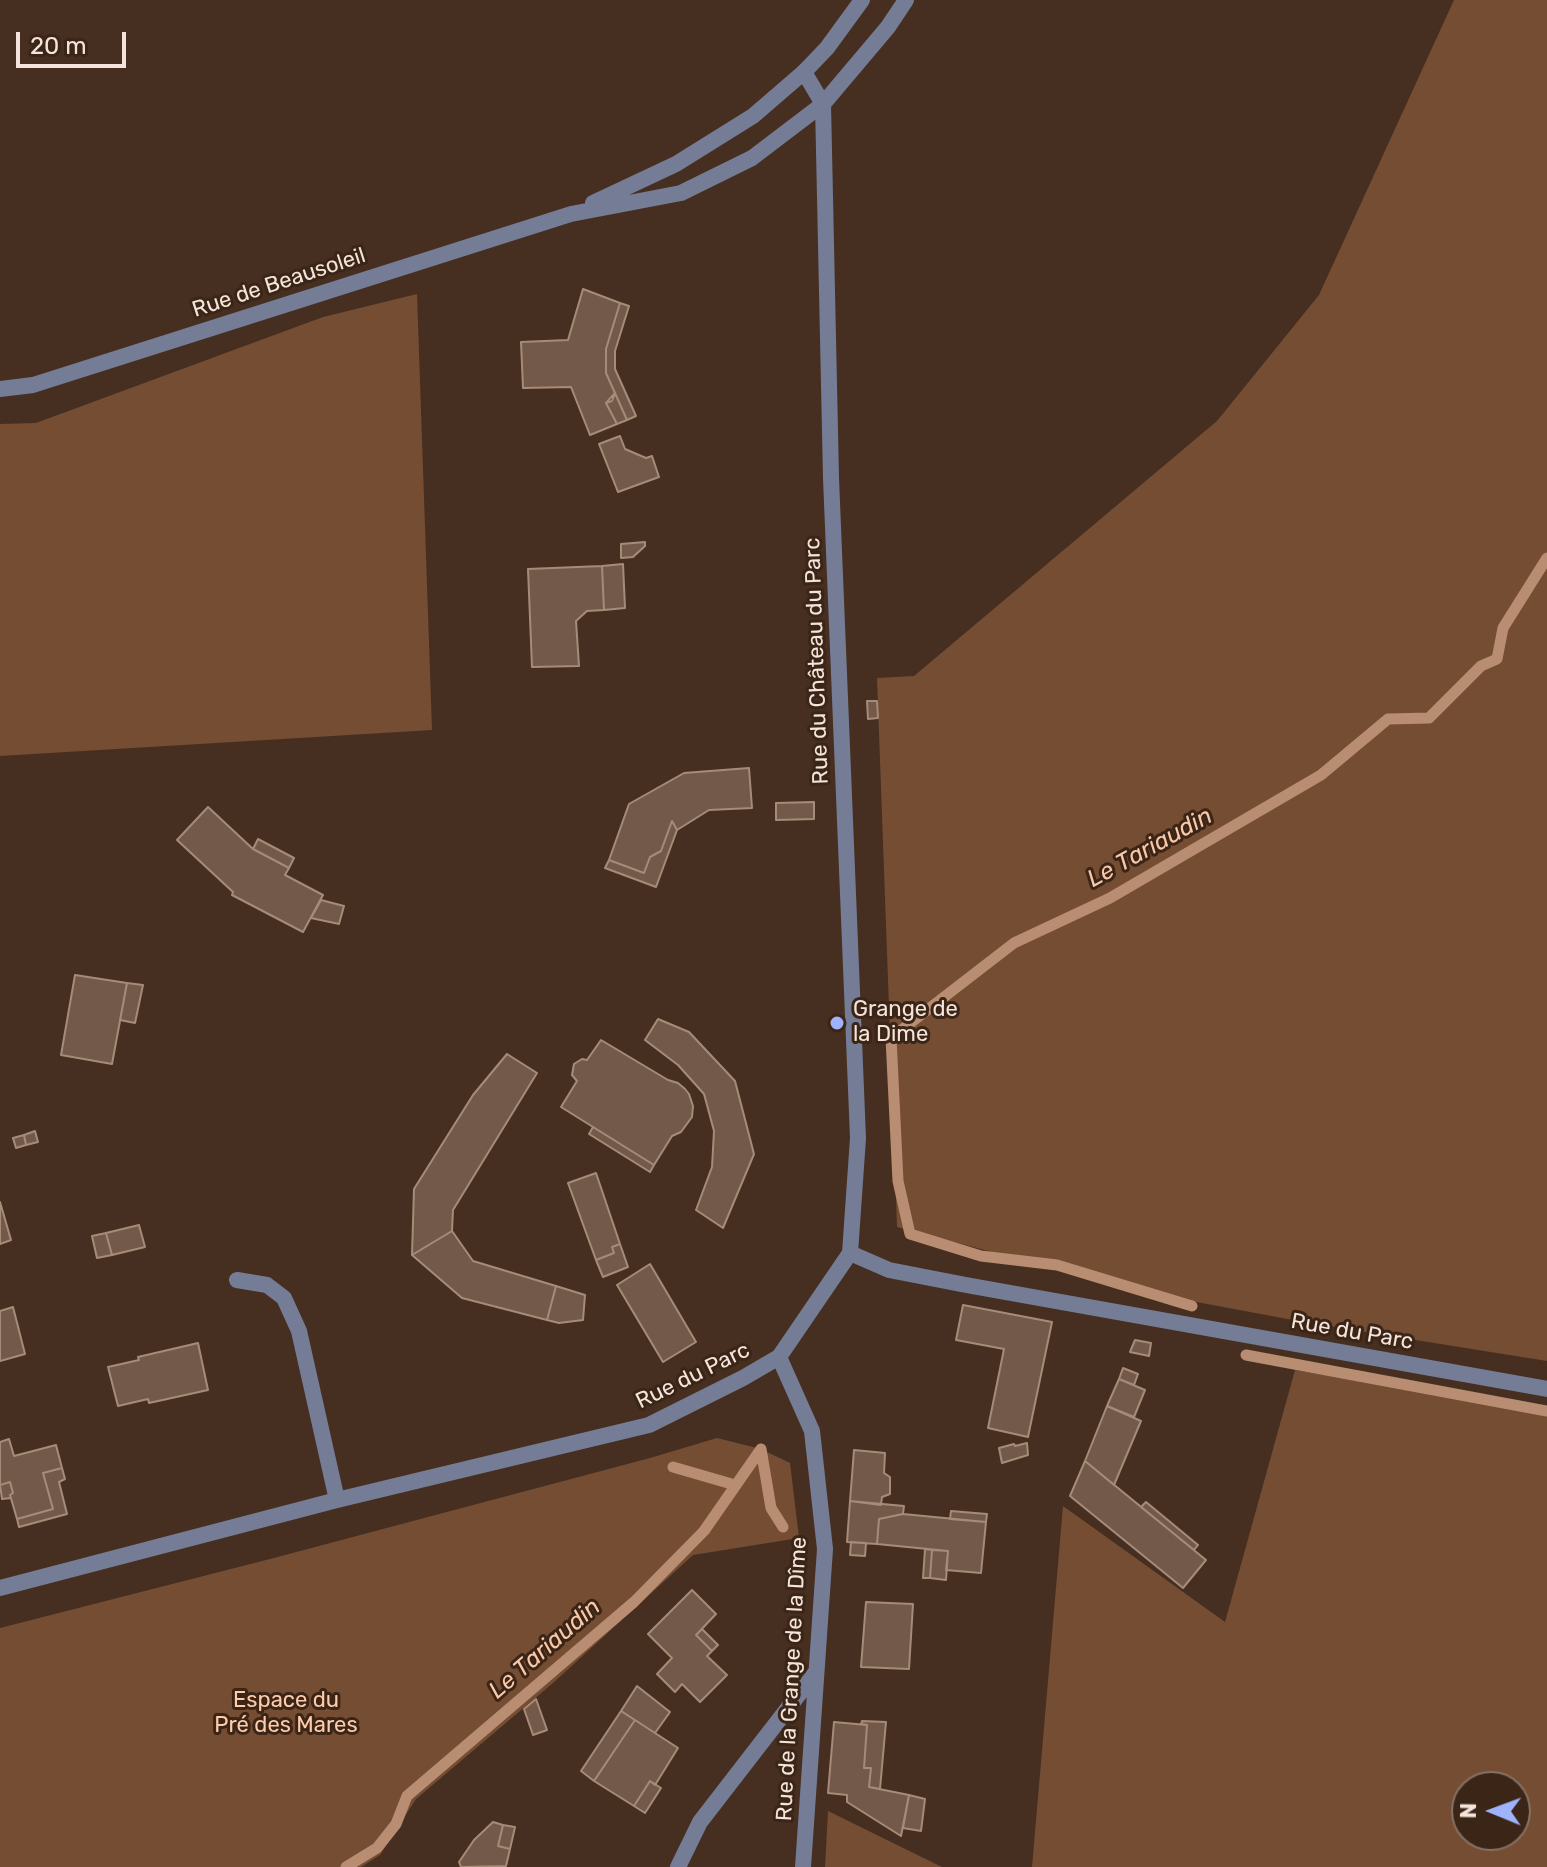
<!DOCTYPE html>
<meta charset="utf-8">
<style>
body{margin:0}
#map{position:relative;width:1547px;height:1867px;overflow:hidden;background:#462f20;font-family:Rubik,sans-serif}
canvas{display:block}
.north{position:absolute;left:1451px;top:1771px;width:80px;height:80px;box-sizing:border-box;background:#3b2516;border:2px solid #857165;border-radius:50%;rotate:271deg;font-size:22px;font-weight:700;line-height:32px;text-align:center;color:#f4e4db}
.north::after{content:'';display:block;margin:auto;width:28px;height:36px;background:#9fb3fd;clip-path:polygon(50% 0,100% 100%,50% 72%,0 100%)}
.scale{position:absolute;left:16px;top:32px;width:110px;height:36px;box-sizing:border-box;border:4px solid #f4e4db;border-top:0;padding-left:10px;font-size:24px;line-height:28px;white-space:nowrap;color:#f4e4db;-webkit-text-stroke:6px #3b2516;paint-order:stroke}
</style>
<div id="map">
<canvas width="1547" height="1867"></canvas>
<div class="north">N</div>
<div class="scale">20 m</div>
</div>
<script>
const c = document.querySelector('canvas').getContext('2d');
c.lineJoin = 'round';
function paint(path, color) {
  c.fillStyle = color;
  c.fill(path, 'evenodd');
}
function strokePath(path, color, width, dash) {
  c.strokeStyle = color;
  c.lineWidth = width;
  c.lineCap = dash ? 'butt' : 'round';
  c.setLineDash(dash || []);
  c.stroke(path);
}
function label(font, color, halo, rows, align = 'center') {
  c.font = font + ' Rubik,sans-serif';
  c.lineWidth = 6;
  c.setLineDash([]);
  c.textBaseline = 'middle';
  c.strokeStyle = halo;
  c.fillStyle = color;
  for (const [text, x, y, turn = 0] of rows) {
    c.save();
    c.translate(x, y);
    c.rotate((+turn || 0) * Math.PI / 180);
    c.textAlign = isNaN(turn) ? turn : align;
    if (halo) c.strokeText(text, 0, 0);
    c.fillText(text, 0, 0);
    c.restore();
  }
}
const green = new Path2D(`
 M 1454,0 L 1547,0 L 1547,1361 L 1309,1323 L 1148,1293 L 897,1227 L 877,678 L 914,676 L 1217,421 L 1319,295 Z
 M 417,294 L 432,730 L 0,756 L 0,424 L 36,423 L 323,317 Z
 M 1295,1370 L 1547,1411 L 1547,1867 L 1032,1867 L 1063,1506 L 1225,1622 ZM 1467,1787 L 1515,1787 L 1515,1835 L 1467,1835 Z
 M 717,1438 L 761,1449 L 790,1463 L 799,1538 L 693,1555 L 553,1683 L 416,1799 L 380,1855 L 361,1867 L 0,1867 L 0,1628 L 270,1559 L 650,1458 Z
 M 828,1811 L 942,1867 L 825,1867 Z`);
const stream = new Path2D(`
 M 1192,1306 L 1057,1265 L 981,1256 L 910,1234 L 898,1181 L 891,1038 L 1014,943 L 1110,898 L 1321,775 L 1388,719 L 1429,718 L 1481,666 L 1497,659 L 1503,628 L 1547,558
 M 1246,1355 L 1547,1411
 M 761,1449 L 771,1508 L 783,1527
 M 673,1467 L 735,1485
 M 346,1867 L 377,1848 L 396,1824 L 407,1796 L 634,1602 L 704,1531 L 761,1449`);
const building = new Path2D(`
 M 583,289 L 620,303 L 606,349 L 606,373 L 615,393 L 606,403 L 617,424 L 590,435 L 571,387 L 523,388 L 521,342 L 568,340 Z
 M 620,303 L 629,306 L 615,351 L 615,369 L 636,416 L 627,420 L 606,373 L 606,349 Z
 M 615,393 L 627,420 L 617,424 L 606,403 L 612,401 Z
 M 620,436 L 625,449 L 646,458 L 652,456 L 659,477 L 618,492 L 599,444 Z
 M 645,542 L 645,546 L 633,557 L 621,558 L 621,544 Z
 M 623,564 L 625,608 L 604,610 L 602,566 Z
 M 602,566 L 604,610 L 587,611 L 576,621 L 579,666 L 532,667 L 528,569 Z
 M 867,701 L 877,701 L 878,718 L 868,719 Z
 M 749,768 L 752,808 L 709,810 L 677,830 L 672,821 L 661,851 L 650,857 L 644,873 L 609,860 L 629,804 L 684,773 Z
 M 814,802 L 814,819 L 776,820 L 776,803 Z
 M 208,807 L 253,849 L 289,868 L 285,875 L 323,895 L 303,932 L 232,895 L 233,892 L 177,840 Z
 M 672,821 L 677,830 L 656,887 L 605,868 L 609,860 L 644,873 L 650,857 L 661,851 Z
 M 258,839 L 294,858 L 289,868 L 253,849 Z
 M 321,900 L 344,906 L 339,924 L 311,918 Z
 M 75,975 L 127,983 L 112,1064 L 61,1055 Z
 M 127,983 L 143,985 L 135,1023 L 120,1020 Z
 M 658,1019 L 689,1032 L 735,1081 L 754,1154 L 723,1228 L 696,1210 L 712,1167 L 714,1131 L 704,1094 L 678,1065 L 645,1040 Z
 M 601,1040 L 668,1080 L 678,1083 L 685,1089 L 689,1094 L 693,1106 L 692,1117 L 681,1132 L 672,1136 L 654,1165 L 561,1107 L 577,1081 L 572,1075 L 574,1064 L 582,1059 L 587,1060 Z
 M 507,1054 L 537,1073 L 453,1210 L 452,1231 L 412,1255 L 414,1189 L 473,1095 Z
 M 593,1127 L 654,1165 L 650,1172 L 589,1134 Z
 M 35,1131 L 38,1142 L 26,1145 L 24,1135 Z
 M 24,1135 L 26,1145 L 16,1148 L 13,1138 Z
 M 596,1173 L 620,1244 L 612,1247 L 614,1253 L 596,1260 L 568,1183 Z
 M 0,1202 L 11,1240 L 0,1244 Z
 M 139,1225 L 145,1247 L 112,1255 L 106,1233 Z
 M 452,1231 L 473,1261 L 556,1286 L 547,1320 L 462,1298 L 412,1255 Z
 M 106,1233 L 112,1255 L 97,1258 L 92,1236 Z
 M 620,1244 L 628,1267 L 603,1277 L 596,1260 L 614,1253 L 612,1247 Z
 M 650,1264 L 696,1342 L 663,1362 L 617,1285 Z
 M 556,1286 L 585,1295 L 583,1320 L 559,1323 L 547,1320 Z
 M 963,1305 L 1052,1322 L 1028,1437 L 988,1428 L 1004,1349 L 956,1340 Z
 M 13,1307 L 25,1354 L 0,1361 L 0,1311 Z
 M 1135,1340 L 1151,1343 L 1149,1356 L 1130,1352 Z
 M 198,1343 L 208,1390 L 149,1403 L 148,1399 L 118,1406 L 108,1367 L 139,1360 L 138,1357 Z
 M 1123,1368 L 1138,1374 L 1134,1385 L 1119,1379 Z
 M 1119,1379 L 1145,1390 L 1134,1417 L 1107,1406 Z
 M 1107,1406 L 1141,1421 L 1114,1485 L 1085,1461 Z
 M 9,1439 L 14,1456 L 56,1445 L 62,1468 L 43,1473 L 53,1509 L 17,1519 L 10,1495 L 13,1493 L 10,1482 L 0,1485 L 0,1442 Z
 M 1027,1443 L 1028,1455 L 1002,1463 L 999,1448 L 1014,1444 L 1015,1446 Z
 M 854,1450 L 885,1453 L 884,1473 L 890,1477 L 890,1494 L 882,1497 L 881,1505 L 850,1501 Z
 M 1085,1461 L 1206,1560 L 1183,1588 L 1070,1496 Z
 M 62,1468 L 65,1479 L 59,1482 L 67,1514 L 19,1527 L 17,1519 L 53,1509 L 43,1473 Z
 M 10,1482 L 13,1493 L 10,1495 L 11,1498 L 2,1499 L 0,1485 Z
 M 850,1501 L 904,1506 L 903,1514 L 879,1519 L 877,1544 L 847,1542 Z
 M 1146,1502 L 1198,1545 L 1194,1550 L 1141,1507 Z
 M 951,1511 L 987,1514 L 986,1522 L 950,1519 Z
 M 903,1514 L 986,1522 L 981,1573 L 946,1570 L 948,1551 L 877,1544 L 879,1519 Z
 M 851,1542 L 866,1543 L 865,1556 L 850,1555 Z
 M 925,1549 L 932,1550 L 930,1578 L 923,1578 Z
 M 932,1550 L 948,1551 L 946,1580 L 930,1578 Z
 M 692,1590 L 716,1614 L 696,1635 L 712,1651 L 707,1656 L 727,1675 L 700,1702 L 682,1684 L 675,1692 L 657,1674 L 672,1658 L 648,1634 Z
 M 866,1602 L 913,1604 L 909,1669 L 861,1667 Z
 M 702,1629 L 718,1645 L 712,1651 L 696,1635 Z
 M 637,1686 L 670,1712 L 655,1733 L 621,1711 Z
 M 536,1699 L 547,1730 L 533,1735 L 524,1709 Z
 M 621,1711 L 635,1720 L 594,1781 L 581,1771 Z
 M 635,1720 L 678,1748 L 655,1785 L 650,1781 L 634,1806 L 594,1781 Z
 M 862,1721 L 886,1722 L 880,1789 L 869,1787 L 871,1768 L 864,1768 L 867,1725 L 861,1724 Z
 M 834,1722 L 867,1725 L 864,1768 L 871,1768 L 869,1787 L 909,1795 L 901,1836 L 847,1802 L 847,1795 L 828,1793 Z
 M 650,1781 L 661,1788 L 645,1813 L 634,1806 Z
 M 909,1795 L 925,1799 L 921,1831 L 903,1828 Z
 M 493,1822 L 503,1825 L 498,1846 L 510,1849 L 506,1866 L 461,1867 L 459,1862 L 474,1840 Z
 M 503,1825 L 515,1827 L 510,1849 L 498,1846 Z`);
const minor = new Path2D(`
 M 804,72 L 823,104 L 831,478 L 858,1138 L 850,1253
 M 850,1253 L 889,1270 L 966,1285 L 1547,1389
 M 237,1280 L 267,1285 L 284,1298 L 299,1331 L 337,1500
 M 779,1357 L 812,1431 L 825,1549 L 803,1867
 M 0,1588 L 337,1500 L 649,1425 L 743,1378 L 779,1357 L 850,1253
 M 678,1867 L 700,1822 L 816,1672`);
const tertiary = new Path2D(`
 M 593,203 L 676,164 L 753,116 L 804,72 L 827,48 L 862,0
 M 0,389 L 33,385 L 571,214 L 681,193 L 752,158 L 823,104 L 888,27 L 906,0`);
const markers = [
 [837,1023,8,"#9fb3fd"]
];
const streetNames = [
 ["Rue de Beausoleil",279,283,-18],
 ["Rue du Château du Parc",817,661,-92],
 ["Rue du Parc",1352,1332,10],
 ["Rue du Parc",693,1376,-26],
 ["Rue de la Grange de la Dîme",792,1679,-87]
];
const poiNames = [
 ["Grange de",853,1010],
 ["la Dime",853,1035]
];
const parkNames = [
 ["Espace du",286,1701],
 ["Pré des Mares",286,1726]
];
const waterNames = [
 ["Le Tariaudin",1150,848,-29],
 ["Le Tariaudin",545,1649,-41]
];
paint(green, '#754d33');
strokePath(stream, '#b98d71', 11);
paint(building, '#735949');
strokePath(building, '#a78b79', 2);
strokePath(minor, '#757d96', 16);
strokePath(tertiary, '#757d96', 16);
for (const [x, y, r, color] of markers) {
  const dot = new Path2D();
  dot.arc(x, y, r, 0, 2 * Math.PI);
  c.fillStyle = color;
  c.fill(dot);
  strokePath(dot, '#3b2516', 3);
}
label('22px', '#f4e4db', '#3b2516', streetNames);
label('22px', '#f4e4db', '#3b2516', poiNames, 'left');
label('22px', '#fecbac', '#3b2516', parkNames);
label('italic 24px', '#fac8a9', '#3b2516', waterNames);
</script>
